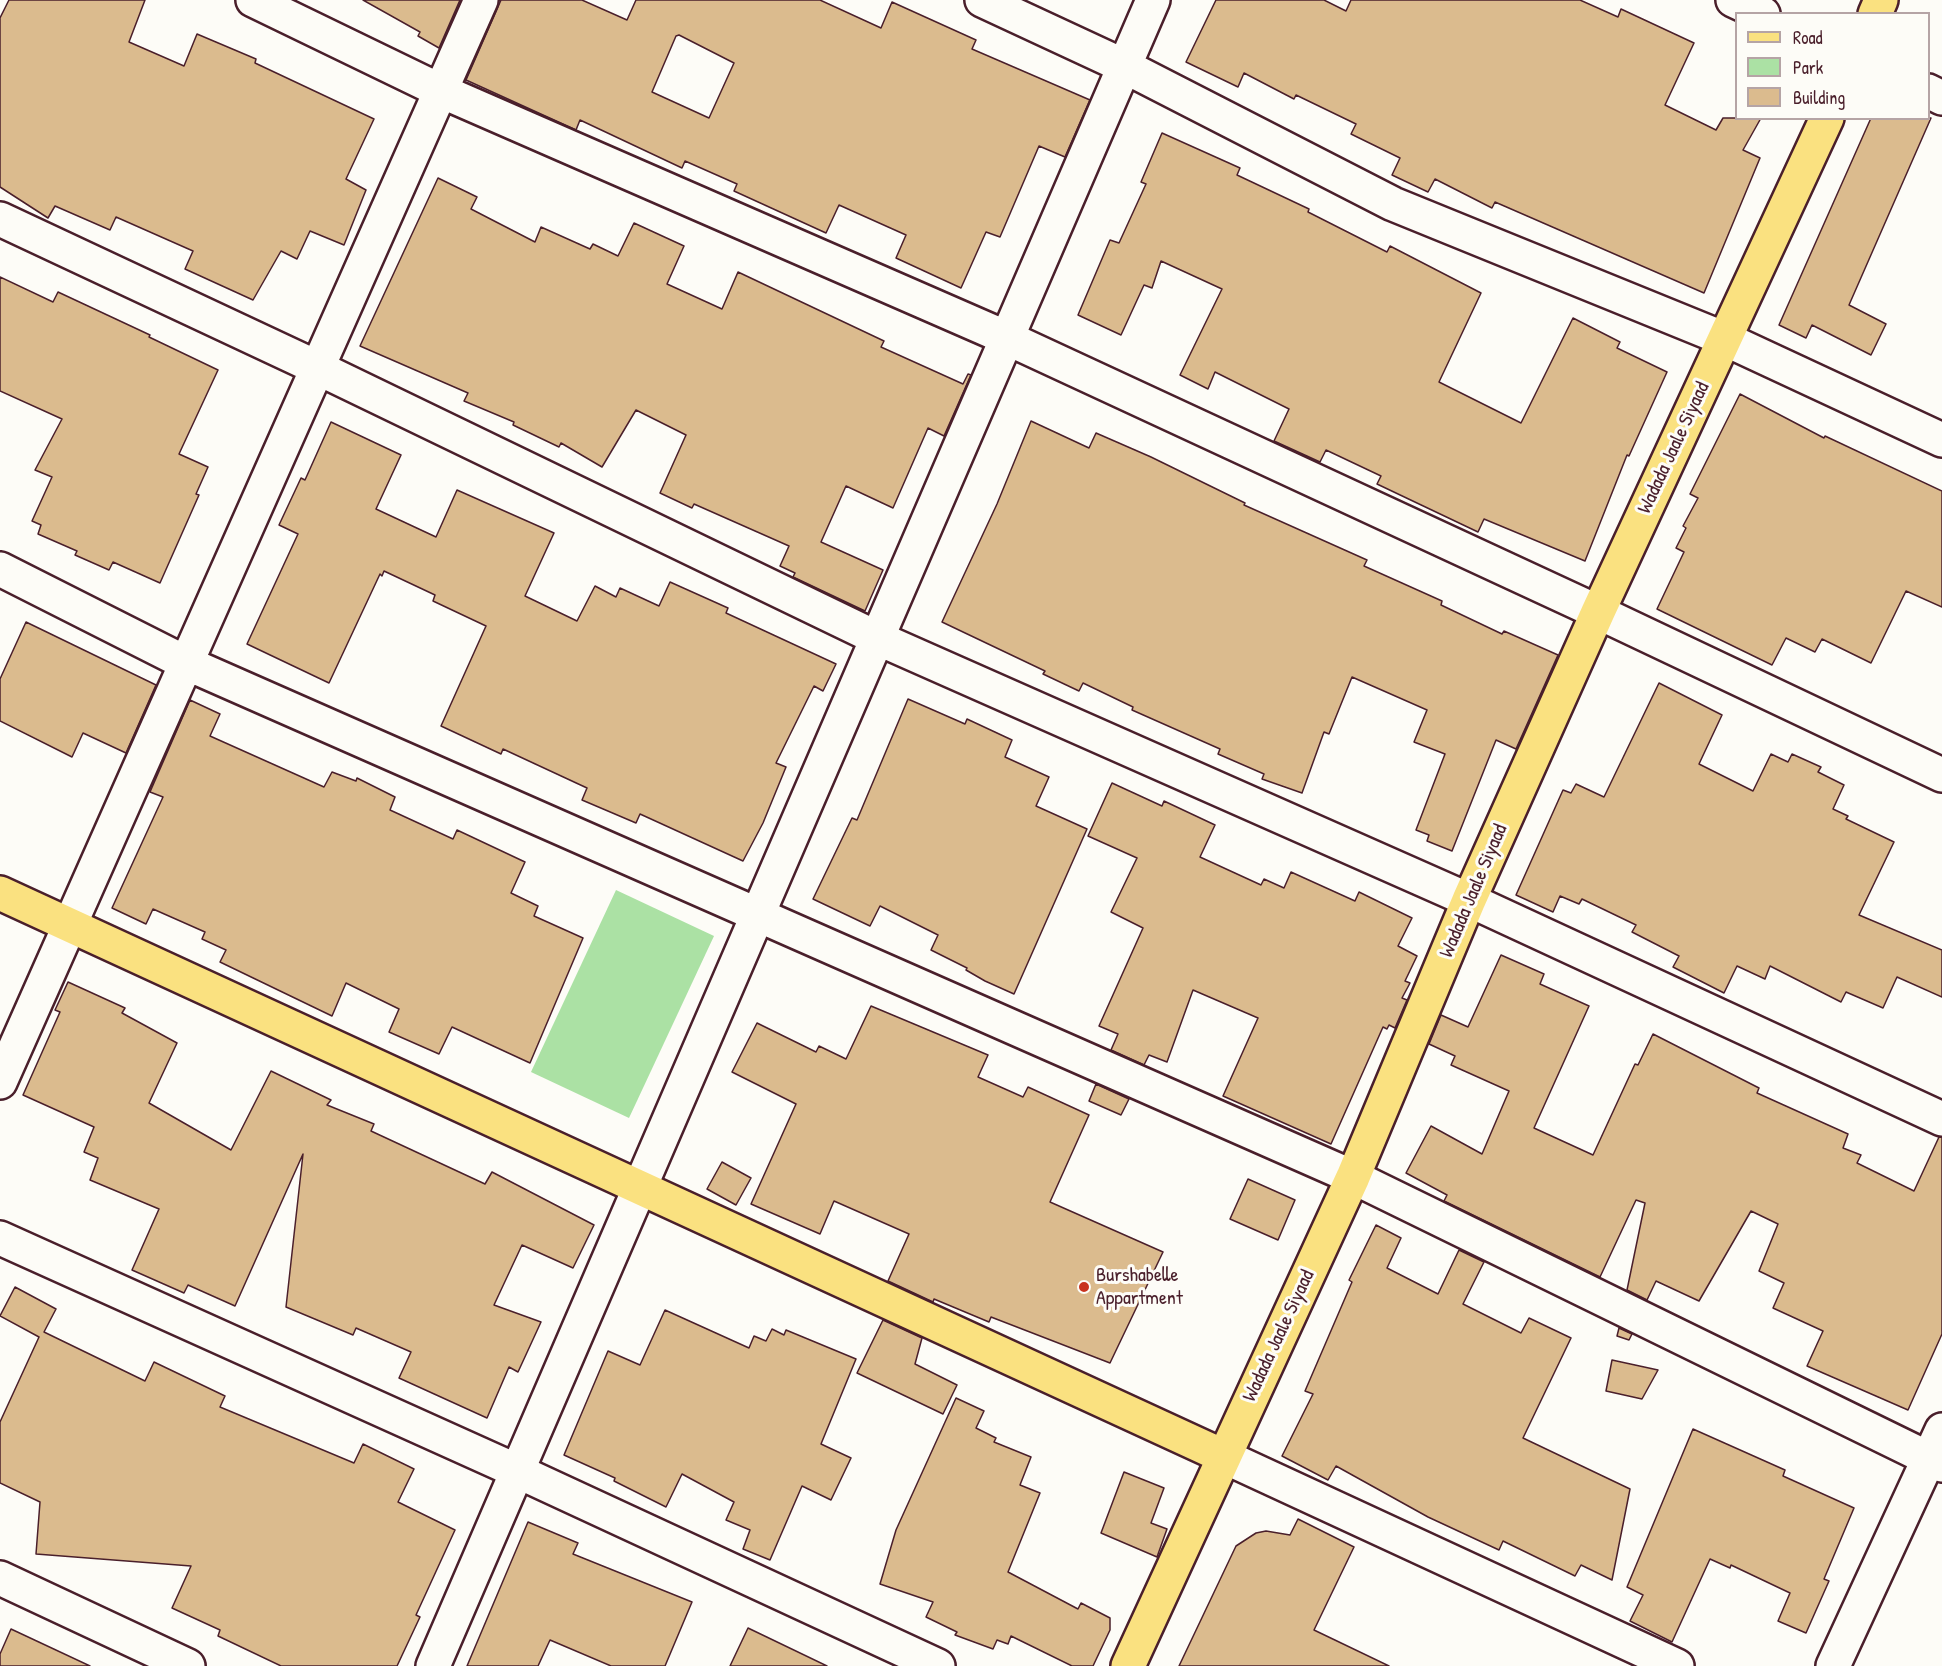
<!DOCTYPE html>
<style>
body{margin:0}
#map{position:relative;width:1942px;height:1666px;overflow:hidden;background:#fdfcf7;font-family:"Patrick Hand",sans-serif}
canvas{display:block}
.legend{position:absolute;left:1735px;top:12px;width:195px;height:108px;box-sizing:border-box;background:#fdfcf7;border:2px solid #b5a4a5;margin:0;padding:8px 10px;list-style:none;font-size:18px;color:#4a1f2b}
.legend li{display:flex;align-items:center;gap:12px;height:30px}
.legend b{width:30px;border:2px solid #b5a4a5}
</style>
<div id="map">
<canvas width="1942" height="1666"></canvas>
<ul class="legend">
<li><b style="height:8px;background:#fae180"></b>Road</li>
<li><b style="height:16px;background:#abe1a4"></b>Park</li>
<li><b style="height:16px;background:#dbbb8e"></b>Building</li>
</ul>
</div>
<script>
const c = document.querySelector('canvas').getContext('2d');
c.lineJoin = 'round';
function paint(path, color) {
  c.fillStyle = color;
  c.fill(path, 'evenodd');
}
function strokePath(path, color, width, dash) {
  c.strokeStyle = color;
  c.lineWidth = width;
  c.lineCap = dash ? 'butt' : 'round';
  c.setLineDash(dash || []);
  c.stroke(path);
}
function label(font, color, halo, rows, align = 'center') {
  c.font = font + ' "Patrick Hand",sans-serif';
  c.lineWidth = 6;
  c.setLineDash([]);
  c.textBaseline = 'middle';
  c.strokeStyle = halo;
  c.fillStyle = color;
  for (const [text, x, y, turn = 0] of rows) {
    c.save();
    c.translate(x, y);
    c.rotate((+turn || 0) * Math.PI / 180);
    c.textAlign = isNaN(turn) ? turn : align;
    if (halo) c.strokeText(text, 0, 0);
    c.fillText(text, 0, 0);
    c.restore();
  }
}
const green = new Path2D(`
 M 616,890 L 714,936 L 629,1118 L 531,1072 Z`);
const building = new Path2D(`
 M 9,0 L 145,0 L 129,42 L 184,66 L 197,34 L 256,59 L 255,63 L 374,119 L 346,179 L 366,190 L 344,245 L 310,231 L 297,259 L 281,251 L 253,300 L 185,269 L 193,251 L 116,217 L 110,230 L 55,206 L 48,218 L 0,187 L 0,18 Z
 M 363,0 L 460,0 L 439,48 L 418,36 L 420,32 Z
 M 501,0 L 582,0 L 627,20 L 636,0 L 820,0 L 881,28 L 892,2 L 976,40 L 972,49 L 1090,100 L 1065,157 L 1039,146 L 1000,237 L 986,232 L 961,288 L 896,258 L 906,235 L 839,205 L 826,233 L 734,191 L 737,184 L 685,161 L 682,168 L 580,120 L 576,130 L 466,80 ZM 679,35 L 734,63 L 709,118 L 652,92 L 676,36 Z
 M 1216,0 L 1324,0 L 1346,11 L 1351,0 L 1580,0 L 1618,17 L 1621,9 L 1694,43 L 1665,105 L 1716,130 L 1723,118 L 1761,118 L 1743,150 L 1760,158 L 1704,293 L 1495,202 L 1492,208 L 1435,179 L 1428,192 L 1392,175 L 1400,158 L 1351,134 L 1356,124 L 1296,95 L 1294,99 L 1244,73 L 1238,87 L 1186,62 Z
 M 1871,118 L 1931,118 L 1849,305 L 1886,324 L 1871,355 L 1812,325 L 1806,338 L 1779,325 Z
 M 1162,133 L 1240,168 L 1237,175 L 1309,209 L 1308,212 L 1387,252 L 1390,246 L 1481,293 L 1439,382 L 1521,423 L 1573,318 L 1620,342 L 1617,348 L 1667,372 L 1629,456 L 1627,455 L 1585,561 L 1484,519 L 1478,532 L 1377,484 L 1381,476 L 1326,450 L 1320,462 L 1274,441 L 1289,409 L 1215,372 L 1208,389 L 1180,375 L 1222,289 L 1161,261 L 1152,288 L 1144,285 L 1121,335 L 1078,315 L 1110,240 L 1119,243 L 1146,184 L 1141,182 Z
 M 438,178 L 477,197 L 471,209 L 535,242 L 541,227 L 590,249 L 593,244 L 618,256 L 634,223 L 684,246 L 667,284 L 722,309 L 738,272 L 884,341 L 881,347 L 963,384 L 968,374 L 971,375 L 944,436 L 928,428 L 893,508 L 846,486 L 821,542 L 883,570 L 865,611 L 793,577 L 795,573 L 780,566 L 789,546 L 694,504 L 692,508 L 660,493 L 686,435 L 636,410 L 602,467 L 561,443 L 559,447 L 513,425 L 514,422 L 464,401 L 468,393 L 360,346 Z
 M 0,277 L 53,302 L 58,292 L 150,335 L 149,337 L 218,370 L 179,454 L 208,467 L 196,494 L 199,495 L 160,583 L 113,562 L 109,570 L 75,555 L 77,551 L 38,534 L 41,525 L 32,521 L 52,477 L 35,470 L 62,419 L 0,391 Z
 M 1740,394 L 1824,438 L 1825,436 L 1942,491 L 1942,607 L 1906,591 L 1871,663 L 1822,639 L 1815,652 L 1786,638 L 1772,665 L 1657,609 L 1684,552 L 1676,548 L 1686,528 L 1683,526 L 1698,498 L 1690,494 Z
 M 1031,421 L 1089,448 L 1096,433 L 1151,457 L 1245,503 L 1244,505 L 1367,560 L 1364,566 L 1442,601 L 1441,605 L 1502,634 L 1504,631 L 1558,655 L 1516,749 L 1496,740 L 1452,851 L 1427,841 L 1429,835 L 1416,830 L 1445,754 L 1414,742 L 1427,710 L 1352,677 L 1329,734 L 1324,732 L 1302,793 L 1262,779 L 1264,774 L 1218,754 L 1220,749 L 1132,710 L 1133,707 L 1083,683 L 1079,691 L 1043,674 L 1045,671 L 942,622 L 997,504 Z
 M 331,422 L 401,455 L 376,509 L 436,537 L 457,490 L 554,533 L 525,596 L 577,621 L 595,586 L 616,597 L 620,588 L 659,606 L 670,582 L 728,608 L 726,613 L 836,664 L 823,691 L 814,686 L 776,763 L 786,767 L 763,823 L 743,861 L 640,814 L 636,823 L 582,800 L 587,788 L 503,749 L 501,754 L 441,726 L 486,626 L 433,601 L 435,595 L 384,571 L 382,576 L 380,574 L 329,683 L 247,644 L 298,534 L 279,525 L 301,478 L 305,480 Z
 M 26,622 L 156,685 L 126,753 L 83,733 L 72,757 L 0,721 L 0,679 Z
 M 1659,683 L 1722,715 L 1699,764 L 1753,791 L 1771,754 L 1788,762 L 1792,754 L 1821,767 L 1818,772 L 1844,785 L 1833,809 L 1848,816 L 1846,819 L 1894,842 L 1859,915 L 1942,950 L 1942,997 L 1897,977 L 1883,1008 L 1846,992 L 1841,1002 L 1770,966 L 1765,979 L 1737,966 L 1724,993 L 1673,967 L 1679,956 L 1632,932 L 1636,925 L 1582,899 L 1579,904 L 1560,896 L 1553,912 L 1516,895 L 1563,790 L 1571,793 L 1576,784 L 1604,797 Z
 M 908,699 L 965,724 L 967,719 L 1012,740 L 1005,757 L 1049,777 L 1036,806 L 1087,829 L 1014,994 L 985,981 L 966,970 L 967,968 L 931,950 L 938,935 L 880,906 L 870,926 L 813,899 L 852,818 L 857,820 Z
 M 190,700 L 220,714 L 210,736 L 324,787 L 332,772 L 356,781 L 357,778 L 395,797 L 390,810 L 453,839 L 457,830 L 525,862 L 511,893 L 538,906 L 534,916 L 583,938 L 530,1063 L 452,1027 L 439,1054 L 389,1032 L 399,1009 L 346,983 L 332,1016 L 220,962 L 226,950 L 202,939 L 205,932 L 153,909 L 146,924 L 112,908 L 163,797 L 150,792 Z
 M 1112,783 L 1162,806 L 1164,801 L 1215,825 L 1200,857 L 1261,885 L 1264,879 L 1284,888 L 1291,872 L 1355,901 L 1359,892 L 1412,918 L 1398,946 L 1417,956 L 1405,981 L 1410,983 L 1402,998 L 1407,1000 L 1395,1028 L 1389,1025 L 1387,1029 L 1383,1027 L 1331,1144 L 1223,1096 L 1258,1018 L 1193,990 L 1167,1062 L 1149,1055 L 1144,1065 L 1111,1050 L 1118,1034 L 1099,1026 L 1143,928 L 1111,912 L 1137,858 L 1088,836 Z
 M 1501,955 L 1544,974 L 1540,984 L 1589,1006 L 1534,1128 L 1593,1155 L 1635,1064 L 1638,1065 L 1653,1034 L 1759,1088 L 1757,1093 L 1848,1134 L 1843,1148 L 1861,1155 L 1857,1163 L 1914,1191 L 1939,1137 L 1942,1137 L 1942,1334 L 1908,1410 L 1807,1366 L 1823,1331 L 1773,1308 L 1784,1283 L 1759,1271 L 1778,1224 L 1751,1211 L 1699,1301 L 1656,1281 L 1647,1300 L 1627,1290 L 1645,1203 L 1636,1200 L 1600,1277 L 1444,1201 L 1447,1195 L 1406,1173 L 1431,1126 L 1482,1154 L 1509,1091 L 1451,1065 L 1455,1056 L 1429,1044 L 1441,1015 L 1468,1027 Z
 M 68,982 L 125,1008 L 122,1013 L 177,1043 L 149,1103 L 231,1150 L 271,1071 L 331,1100 L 327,1105 L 374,1124 L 371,1131 L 485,1184 L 492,1172 L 594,1225 L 573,1268 L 522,1245 L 494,1305 L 541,1322 L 518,1372 L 509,1367 L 487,1418 L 399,1378 L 411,1352 L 356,1328 L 353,1335 L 286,1307 L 303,1154 L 235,1306 L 188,1285 L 184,1293 L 132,1270 L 159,1209 L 90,1180 L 98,1158 L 84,1152 L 94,1127 L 23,1095 L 60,1012 L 55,1010 Z
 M 871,1006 L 988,1055 L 978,1077 L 1023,1097 L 1028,1087 L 1089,1115 L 1050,1202 L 1163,1252 L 1110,1363 L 991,1317 L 989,1322 L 934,1299 L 933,1302 L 888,1281 L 909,1234 L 834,1201 L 820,1234 L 751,1204 L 796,1104 L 732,1072 L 757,1023 L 816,1052 L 819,1046 L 846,1059 Z
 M 1096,1084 L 1129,1099 L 1121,1115 L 1089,1101 Z
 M 722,1162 L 751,1178 L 736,1205 L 707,1189 Z
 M 1248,1179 L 1295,1200 L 1278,1240 L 1230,1219 Z
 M 1376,1225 L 1401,1238 L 1387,1268 L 1438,1294 L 1459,1250 L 1484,1262 L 1463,1304 L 1521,1333 L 1529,1318 L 1571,1338 L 1523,1438 L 1630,1489 L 1612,1580 L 1581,1565 L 1575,1576 L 1503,1541 L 1499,1550 L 1428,1517 L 1336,1466 L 1328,1480 L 1282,1456 L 1313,1394 L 1305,1391 L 1352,1282 L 1349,1280 Z
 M 15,1287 L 56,1309 L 44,1332 L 145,1381 L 154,1362 L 225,1396 L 220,1407 L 354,1463 L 363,1444 L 414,1469 L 398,1502 L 455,1530 L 416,1615 L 420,1617 L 397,1666 L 281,1666 L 218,1636 L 220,1630 L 172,1608 L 191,1566 L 36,1554 L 40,1502 L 0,1483 L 0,1422 L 39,1337 L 0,1316 Z
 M 665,1310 L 749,1348 L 754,1336 L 766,1341 L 772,1329 L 784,1335 L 786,1330 L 856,1359 L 821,1444 L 851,1458 L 831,1500 L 802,1486 L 770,1560 L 743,1549 L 750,1530 L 726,1520 L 734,1502 L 682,1474 L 666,1507 L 614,1481 L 615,1478 L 564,1455 L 608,1351 L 640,1365 Z
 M 883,1320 L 922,1338 L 915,1364 L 957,1385 L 943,1414 L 857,1373 Z
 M 1619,1328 L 1632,1334 L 1629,1340 L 1617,1336 Z
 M 1612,1360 L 1658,1370 L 1642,1399 L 1606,1391 Z
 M 956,1398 L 984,1411 L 976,1428 L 996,1438 L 994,1442 L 1031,1457 L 1020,1485 L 1040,1493 L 1008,1572 L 1078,1609 L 1081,1603 L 1110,1618 L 1110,1630 L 1093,1666 L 1072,1666 L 1011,1636 L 1008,1644 L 997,1640 L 993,1649 L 955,1635 L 957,1632 L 926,1617 L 933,1602 L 880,1584 L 896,1530 Z
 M 1693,1429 L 1785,1470 L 1783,1476 L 1854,1508 L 1824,1579 L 1829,1581 L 1806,1633 L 1778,1621 L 1790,1593 L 1731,1565 L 1730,1568 L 1710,1559 L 1672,1642 L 1630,1621 L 1643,1595 L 1627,1587 Z
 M 1124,1472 L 1164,1488 L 1151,1523 L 1167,1529 L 1157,1557 L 1101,1533 Z
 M 1298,1519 L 1354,1547 L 1314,1630 L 1389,1666 L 1179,1666 L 1236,1546 L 1256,1533 L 1266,1531 L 1290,1535 Z
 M 528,1522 L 578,1543 L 573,1554 L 692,1602 L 665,1666 L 611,1666 L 550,1640 L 538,1666 L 467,1666 Z
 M 748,1628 L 827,1666 L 730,1666 Z
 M 11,1629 L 90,1666 L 0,1666 L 0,1654 Z`);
const minor = new Path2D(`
 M 253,0 L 441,91 L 1007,338 L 1598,612 L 1942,775
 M 982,0 L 1124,66 L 1393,204 L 1725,339 L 1942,440
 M 1733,0 L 1763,14
 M 1928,91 L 1942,98
 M 0,219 L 318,368 L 877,638 L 1469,900 L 1942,1119
 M 0,569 L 186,663 L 1353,1177 L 1942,1465
 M 0,1082 L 481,0
 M 0,1238 L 517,1471 L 938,1666
 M 1223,1456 L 1677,1666
 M 0,1578 L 188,1666
 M 433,1666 L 1153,0
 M 1833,1666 L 1942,1430`);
const major = new Path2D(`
 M 1875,14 L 1881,0
 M 0,893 L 1223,1456
 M 1128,1666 L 1353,1177 L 1469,900 L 1598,612 L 1827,118`);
const markers = [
 [1084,1287,6,"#c8321e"]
];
const streetNames = [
 ["Wadada Jaale Siyaad",1674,448,-65],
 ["Wadada Jaale Siyaad",1474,891,-67],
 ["Wadada Jaale Siyaad",1279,1336,-65]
];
const poiNames = [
 ["Burshabelle",1096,1276],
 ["Appartment",1096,1299]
];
paint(green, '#abe1a4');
paint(building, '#dbbb8e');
strokePath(building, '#4a1f2b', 1.5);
strokePath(minor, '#4a1f2b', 38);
strokePath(major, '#4a1f2b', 38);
strokePath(minor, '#fdfcf7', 33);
strokePath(major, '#fae180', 33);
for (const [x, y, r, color] of markers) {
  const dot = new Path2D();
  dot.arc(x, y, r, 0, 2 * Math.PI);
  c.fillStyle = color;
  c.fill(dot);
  strokePath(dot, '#fdfcf7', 2);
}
label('20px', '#4a1f2b', '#fdfcf7', streetNames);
label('20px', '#4a1f2b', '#fdfcf7', poiNames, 'left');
</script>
